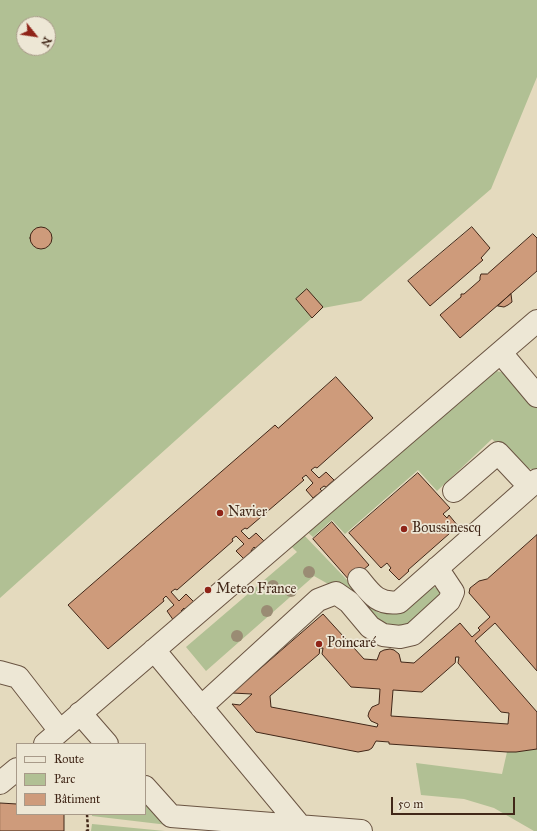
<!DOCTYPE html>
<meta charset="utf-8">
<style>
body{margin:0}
#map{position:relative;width:537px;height:831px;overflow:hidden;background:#e4dabe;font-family:"IM FELL Great Primer",serif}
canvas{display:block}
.legend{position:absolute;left:16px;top:743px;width:130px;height:72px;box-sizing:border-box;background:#ede7d5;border:1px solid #a89a89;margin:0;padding:5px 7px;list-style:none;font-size:12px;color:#412718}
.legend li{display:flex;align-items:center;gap:8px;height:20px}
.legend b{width:20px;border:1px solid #a89a89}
.north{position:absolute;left:16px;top:16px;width:40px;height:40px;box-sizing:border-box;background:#ede7d5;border:1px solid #a89a89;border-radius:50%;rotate:120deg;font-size:11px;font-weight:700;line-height:16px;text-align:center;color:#412718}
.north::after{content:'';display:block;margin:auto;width:14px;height:18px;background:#8f2418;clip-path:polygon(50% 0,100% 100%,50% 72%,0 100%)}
.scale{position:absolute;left:391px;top:797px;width:124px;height:18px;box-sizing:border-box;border:2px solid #412718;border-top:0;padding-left:5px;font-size:12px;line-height:14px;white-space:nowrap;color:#412718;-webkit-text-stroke:3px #ede7d5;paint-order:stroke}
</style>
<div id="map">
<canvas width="537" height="831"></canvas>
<ul class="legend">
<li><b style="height:5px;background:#ede7d5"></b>Route</li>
<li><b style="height:11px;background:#b1c094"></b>Parc</li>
<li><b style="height:11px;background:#ce9b7b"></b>Bâtiment</li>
</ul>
<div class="north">N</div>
<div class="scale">50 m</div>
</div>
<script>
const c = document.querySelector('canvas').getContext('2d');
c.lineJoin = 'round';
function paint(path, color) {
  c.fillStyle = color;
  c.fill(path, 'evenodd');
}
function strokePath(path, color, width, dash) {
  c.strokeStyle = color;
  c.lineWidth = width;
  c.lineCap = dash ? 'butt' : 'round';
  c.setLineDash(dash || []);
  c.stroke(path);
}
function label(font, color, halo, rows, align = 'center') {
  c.font = font + ' "IM FELL Great Primer",serif';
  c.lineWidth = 3.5;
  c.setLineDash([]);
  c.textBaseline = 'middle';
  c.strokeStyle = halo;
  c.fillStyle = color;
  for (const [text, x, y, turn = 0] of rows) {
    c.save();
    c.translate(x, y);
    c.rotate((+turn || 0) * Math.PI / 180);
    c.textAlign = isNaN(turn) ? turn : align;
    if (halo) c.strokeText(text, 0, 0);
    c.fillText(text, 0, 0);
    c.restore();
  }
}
const green = new Path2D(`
 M 0,0 L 537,0 L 537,77 L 491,189 L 361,301 L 323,308 L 0,598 ZM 24,24 L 48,24 L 48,48 L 24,48 Z
 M 493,370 L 504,373 L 537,406 L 537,469 L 536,470 L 522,467 L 492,439 L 437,491 L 418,470 L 345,534 L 332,520 L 313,537 L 305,530 Z
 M 302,533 L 349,582 L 371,608 L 379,613 L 390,613 L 429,586 L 437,588 L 441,594 L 406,628 L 389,631 L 346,594 L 314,576 L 206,671 L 186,647 L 297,552 L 290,545 Z
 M 537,749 L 537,831 L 534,831 L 494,808 L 464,799 L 421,795 L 416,763 L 502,774 L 507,752 L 516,752 Z
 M 145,800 L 168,825 L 92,816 L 92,814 L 145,814 Z
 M 92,824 L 165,831 L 91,831 Z`);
const building = new Path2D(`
 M30 238a11 11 0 1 1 22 0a11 11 0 1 1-22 0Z
 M 472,227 L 490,248 L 481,258 L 483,260 L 430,306 L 408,281 Z
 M 533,234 L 537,238 L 537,271 L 460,338 L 440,315 L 461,297 L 461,294 L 464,294 L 480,280 L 480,277 L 481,274 L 487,274 Z
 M 307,289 L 323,307 L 312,318 L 296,299 Z
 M 511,294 L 512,302 L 508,305 L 504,307 L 498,306 Z
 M 336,377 L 373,418 L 317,468 L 315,467 L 311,470 L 319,478 L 326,472 L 334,480 L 326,487 L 324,486 L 320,489 L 322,491 L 313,498 L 306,490 L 313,483 L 306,475 L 302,478 L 304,480 L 247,529 L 245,528 L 241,531 L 249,539 L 256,533 L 265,542 L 256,549 L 254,547 L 251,551 L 252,553 L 244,559 L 236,551 L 244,544 L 236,536 L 232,539 L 233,541 L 177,590 L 175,589 L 171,592 L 179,601 L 186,594 L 195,603 L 186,610 L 184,608 L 181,611 L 183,613 L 174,621 L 167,611 L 174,605 L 166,596 L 163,599 L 164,601 L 108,649 L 68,605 L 275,425 L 278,428 Z
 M 418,473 L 450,508 L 443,514 L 447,518 L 449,515 L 458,526 L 408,570 L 409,571 L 399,580 L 389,570 L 391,568 L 387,563 L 381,568 L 349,533 Z
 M 332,522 L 369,565 L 350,581 L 313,539 Z
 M 537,535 L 537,671 L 495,623 L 475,641 L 537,712 L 537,749 L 516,752 L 507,752 L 389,744 L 389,742 L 376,741 L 372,748 L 369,750 L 358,752 L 256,732 L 232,704 L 240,705 L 252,694 L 232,693 L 323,614 L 364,659 L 377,660 L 380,652 L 384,650 L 390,649 L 394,650 L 399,654 L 401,662 L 414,663 L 460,623 L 472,637 L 480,630 L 478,628 L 490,617 L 469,593 L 470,588 L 479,581 L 487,579 ZM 320,648 L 323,648 L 322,654 L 351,687 L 380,689 L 379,704 L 372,707 L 369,712 L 368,716 L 371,721 L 378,724 L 377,727 L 271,707 L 270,696 L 319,654 ZM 456,657 L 459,657 L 458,663 L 501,712 L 509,713 L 508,724 L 391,716 L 393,690 L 422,692 L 455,663 Z
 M 0,803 L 17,804 L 17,814 L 64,814 L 64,831 L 0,831 Z`);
const path = new Path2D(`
 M 86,831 L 88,830 L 87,814`);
const minor = new Path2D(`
 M 501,353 L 537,396
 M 454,491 L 498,453 L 529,486
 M 359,579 C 371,594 378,605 399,602 L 537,480
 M 154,650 L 301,827
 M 0,672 L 18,677 L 60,731
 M 201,707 L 318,600 L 336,593 L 349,602 L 370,627 L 383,635 L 400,637 L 413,634 L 449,601 L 453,592 L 437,568
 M 80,713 L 107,744
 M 45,744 L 537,321
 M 0,783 L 17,769
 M 145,787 L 171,816 L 361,831`);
const trees = [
 [309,572],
 [273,586],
 [291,591],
 [267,611],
 [237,636]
];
const markers = [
 [220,513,4,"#8f2418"],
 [404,529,4,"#8f2418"],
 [208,590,4,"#8f2418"],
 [319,644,4,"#8f2418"]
];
const poiNames = [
 ["Navier",228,513],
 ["Boussinescq",412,529],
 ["Meteo France",216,590],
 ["Poincaré",327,644]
];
paint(green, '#b1c094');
paint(building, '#ce9b7b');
strokePath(building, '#412718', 1);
strokePath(minor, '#6a5442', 24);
strokePath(path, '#412718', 2.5, [3, 2]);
strokePath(minor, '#ede7d5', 22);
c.fillStyle = '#9a8c74';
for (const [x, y] of trees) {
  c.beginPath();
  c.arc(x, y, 6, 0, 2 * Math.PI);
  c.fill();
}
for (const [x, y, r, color] of markers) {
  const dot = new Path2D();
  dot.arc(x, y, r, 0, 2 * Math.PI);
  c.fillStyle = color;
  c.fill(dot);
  strokePath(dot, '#ede7d5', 1.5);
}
label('14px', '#412718', '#ede7d5', poiNames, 'left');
</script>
